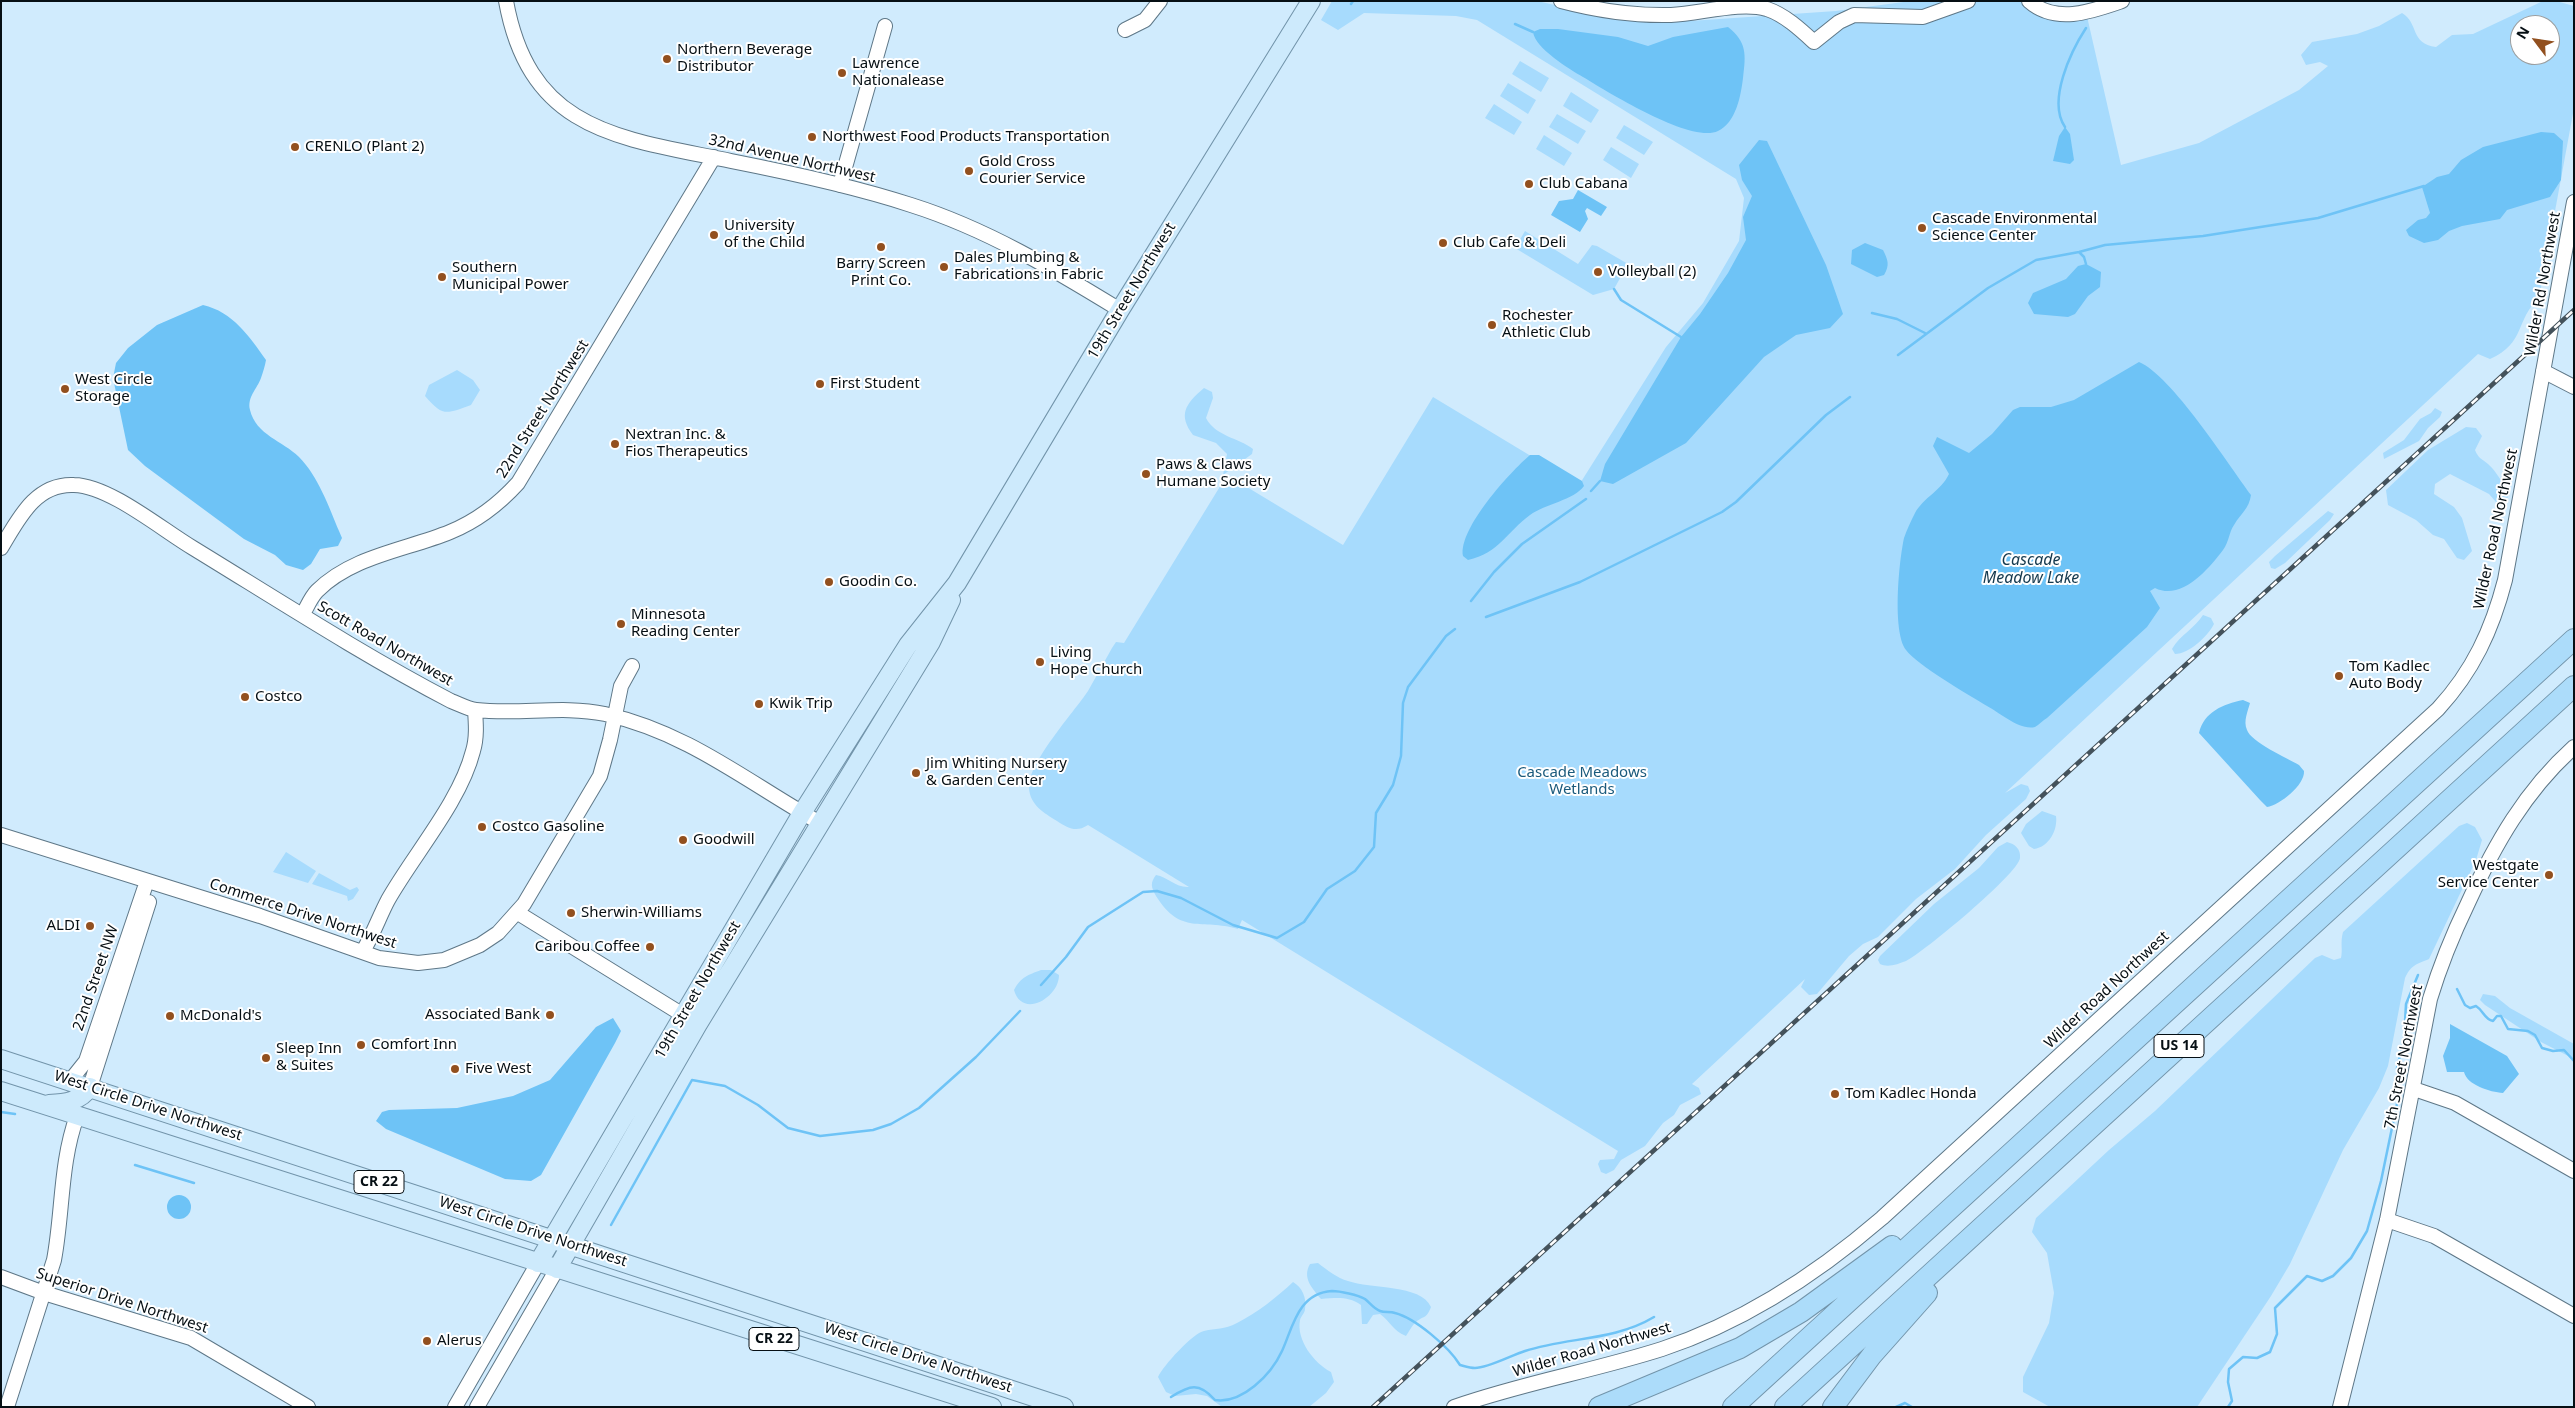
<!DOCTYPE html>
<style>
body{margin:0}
#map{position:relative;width:2575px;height:1408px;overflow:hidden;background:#d0ebfd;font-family:"Noto Sans",sans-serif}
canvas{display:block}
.frame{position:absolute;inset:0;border:2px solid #060f14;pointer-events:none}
.north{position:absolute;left:2510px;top:15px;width:50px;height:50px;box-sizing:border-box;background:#fff;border:1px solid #9b9fa1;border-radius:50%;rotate:301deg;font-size:14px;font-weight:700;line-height:20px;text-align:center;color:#060f14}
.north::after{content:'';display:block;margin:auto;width:18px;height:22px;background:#92501f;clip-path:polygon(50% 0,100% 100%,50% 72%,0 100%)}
</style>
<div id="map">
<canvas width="2575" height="1408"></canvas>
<div class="frame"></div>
<div class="north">N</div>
</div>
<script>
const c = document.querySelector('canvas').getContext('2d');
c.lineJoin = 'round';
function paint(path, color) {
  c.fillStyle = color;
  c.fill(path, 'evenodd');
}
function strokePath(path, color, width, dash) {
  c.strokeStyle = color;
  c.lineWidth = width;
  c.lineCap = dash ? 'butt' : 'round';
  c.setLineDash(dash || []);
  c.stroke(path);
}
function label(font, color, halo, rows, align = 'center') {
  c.font = font + ' "Noto Sans",sans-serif';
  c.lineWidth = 4;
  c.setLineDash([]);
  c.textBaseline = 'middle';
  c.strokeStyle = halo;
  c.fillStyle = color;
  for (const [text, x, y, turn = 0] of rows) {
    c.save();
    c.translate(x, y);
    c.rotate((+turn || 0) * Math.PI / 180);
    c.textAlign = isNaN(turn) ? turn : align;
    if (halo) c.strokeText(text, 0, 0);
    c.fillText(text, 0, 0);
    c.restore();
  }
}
const green = new Path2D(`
 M 1332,1 L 1537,1 L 1618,19 L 1690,21 L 1836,11 L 1911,1 L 2029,1 L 2086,12 L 2121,165 L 2199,143 L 2299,90 L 2328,66 L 2320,62 L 2306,65 L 2301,55 L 2312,42 L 2357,34 L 2379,26 L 2402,13 C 2419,23 2410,44 2436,47 L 2452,35 L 2473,34 L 2543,1 L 2556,1 L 2574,6 L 2574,108 L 2539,298 C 2515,320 2526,343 2490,359 L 2478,354 L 2005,793 L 2021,784 L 2028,786 L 2030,791 L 2026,799 L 1986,835 L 1955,869 L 1916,899 L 1878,937 L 1863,944 L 1849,956 L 1817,994 L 1809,995 L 1801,987 L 1805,979 L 1692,1084 L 1699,1088 L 1701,1094 L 1680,1105 L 1674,1115 L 1663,1123 L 1645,1146 L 1621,1160 L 1614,1170 L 1606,1174 L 1601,1172 L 1598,1164 L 1600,1160 L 1614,1159 L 1618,1151 L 1242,920 L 1238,929 C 1201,918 1181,936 1156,896 C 1151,887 1150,883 1156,875 C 1168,877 1176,888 1189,887 L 1088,825 C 1076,833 1068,828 1057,821 C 1044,813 1030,805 1029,788 C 1027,764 1074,712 1088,691 C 1096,677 1104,662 1112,648 L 1116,642 L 1124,643 L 1227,475 L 1343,545 L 1433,397 L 1579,485 L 1666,347 L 1703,303 L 1739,241 L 1744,198 L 1736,179 L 1477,20 L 1456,16 L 1364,13 L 1338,30 L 1321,20 ZM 2520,25 L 2550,25 L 2550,55 L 2520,55 Z
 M 1520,61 L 1549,78 L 1541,92 L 1512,74 Z
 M 1508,83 L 1536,100 L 1528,114 L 1500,96 Z
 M 1571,92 L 1599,110 L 1591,123 L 1563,106 Z
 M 1494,104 L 1522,122 L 1514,135 L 1485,118 Z
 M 1557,114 L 1586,131 L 1578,144 L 1549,127 Z
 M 1624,125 L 1653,142 L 1644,155 L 1616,138 Z
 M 1544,135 L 1572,153 L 1564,166 L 1536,149 Z
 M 1611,147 L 1639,164 L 1631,178 L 1603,160 Z
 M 1525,231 L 1578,264 L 1592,245 L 1597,246 L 1628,264 L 1614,289 L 1593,295 L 1515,248 Z
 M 457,370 L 473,380 L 480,390 L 471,405 C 446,414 443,417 425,396 L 429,385 Z
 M 1204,388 L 1212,392 L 1213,398 L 1206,418 C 1215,436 1239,438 1253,449 L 1252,454 L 1223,475 L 1227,454 L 1216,443 L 1193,435 C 1178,415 1185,404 1204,388 Z
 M 2435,408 L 2442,412 L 2440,417 L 2428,428 L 2419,441 L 2384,459 L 2383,453 L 2404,440 L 2420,419 L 2431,413 Z
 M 2466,427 L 2476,428 L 2482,436 L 2475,450 C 2478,458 2482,459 2488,464 C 2496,471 2507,488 2508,497 L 2503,503 L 2496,502 L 2489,494 L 2450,474 L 2435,484 L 2434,494 L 2454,507 L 2462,518 L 2472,551 L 2464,560 L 2457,558 L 2444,539 L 2433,535 L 2416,520 L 2388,505 L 2386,490 L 2428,450 Z
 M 2328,511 L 2334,514 L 2330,520 L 2285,563 L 2275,569 L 2271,568 L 2269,562 L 2275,556 Z
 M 2203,615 L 2211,618 L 2214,624 C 2208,636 2189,654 2175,654 L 2172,649 C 2180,635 2195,628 2203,615 Z
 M 2042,811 L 2056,816 C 2058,830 2049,847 2034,849 L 2029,846 L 2021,833 L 2026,824 Z
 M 2467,823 L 2475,827 L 2482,840 L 2476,860 L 2429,959 C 2417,964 2411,965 2405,978 L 2388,1066 L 2379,1088 L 2343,1150 L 2290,1264 L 2271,1296 L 2197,1407 L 2050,1407 L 2023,1392 L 2023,1377 L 2049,1323 L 2054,1293 L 2047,1253 L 2032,1232 L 2036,1218 L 2109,1150 L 2155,1111 L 2315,958 L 2322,955 L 2334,960 L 2341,958 C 2343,949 2340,943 2343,932 L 2459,826 Z
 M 2007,842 C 2015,844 2021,849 2020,858 C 2019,873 1923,953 1906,961 C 1898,964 1888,968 1880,964 L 1878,960 L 1880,956 L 1934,904 L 1979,868 L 1998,847 Z
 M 286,852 L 316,871 L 308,883 L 273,872 Z
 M 319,873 L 350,890 L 357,887 L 359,890 L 353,899 L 348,901 L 347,896 L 312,884 Z
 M 1041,970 L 1051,970 L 1059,975 C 1059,998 1022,1019 1014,990 C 1021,977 1028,975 1041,970 Z
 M 2483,994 L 2495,996 L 2510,1008 L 2574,1044 L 2574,1059 L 2541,1042 L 2485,1005 L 2480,1000 Z
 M 1318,1263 C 1327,1270 1337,1278 1348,1281 C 1370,1289 1421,1284 1431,1307 C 1426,1320 1424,1315 1416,1322 C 1412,1325 1409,1332 1406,1336 C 1392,1330 1391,1322 1380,1314 L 1373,1315 L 1367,1324 L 1362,1324 L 1361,1305 C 1348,1296 1337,1298 1321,1299 C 1312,1288 1302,1278 1310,1264 Z
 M 1293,1282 C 1302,1287 1307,1298 1305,1309 C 1305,1313 1301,1316 1300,1320 C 1296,1340 1314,1363 1331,1372 L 1334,1382 L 1326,1393 L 1309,1407 L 1222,1407 L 1207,1396 L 1196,1394 L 1175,1396 L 1166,1392 L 1158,1377 C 1163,1366 1193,1333 1204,1331 C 1216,1328 1224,1330 1237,1323 C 1258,1312 1276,1298 1293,1282 Z`);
const water = new Path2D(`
 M 1728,27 C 1747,42 1746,54 1743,78 C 1741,95 1736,123 1718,131 C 1691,144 1608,92 1583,77 C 1569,69 1535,48 1533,32 L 1540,29 L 1558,29 L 1618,37 L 1648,46 L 1673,37 Z
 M 2065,127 L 2070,134 L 2074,160 L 2070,164 L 2053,161 L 2059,136 Z
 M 2541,132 L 2554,133 L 2563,141 L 2561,180 L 2550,197 L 2507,210 L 2500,219 L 2462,226 L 2449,231 L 2438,240 L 2424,243 L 2409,236 L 2406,230 L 2418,220 L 2426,218 L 2430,213 L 2422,187 L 2437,177 L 2449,174 L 2461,160 L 2483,147 Z
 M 1759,140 L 1767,141 L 1826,265 L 1843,314 L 1830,328 L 1796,335 L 1764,357 L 1686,443 L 1613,484 L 1600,481 L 1605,464 L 1681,337 L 1700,314 L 1728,273 L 1746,240 L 1743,217 L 1752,196 L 1742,180 L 1739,165 Z
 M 1578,190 L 1607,207 L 1601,216 L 1587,208 L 1585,211 L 1588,219 L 1580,232 L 1551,215 L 1559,201 L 1573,199 Z
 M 1865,243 L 1883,250 C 1888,260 1890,265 1884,275 L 1877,277 L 1851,264 L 1852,250 Z
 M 2086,264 L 2101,272 L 2100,287 L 2088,296 L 2075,314 L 2068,317 L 2034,314 L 2028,303 L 2033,293 L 2066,279 L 2078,266 Z
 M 203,305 C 233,312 249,336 266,360 C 265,366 263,372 261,378 C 257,389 247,397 250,410 C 256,435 283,441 299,457 C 318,476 329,507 339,531 L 342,538 L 338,546 L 320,549 L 311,564 L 303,570 L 286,565 L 275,555 L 244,539 L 145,466 L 128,450 L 113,378 L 116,363 L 128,348 L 157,325 Z
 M 2139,362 C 2171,375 2228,464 2251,495 C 2249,509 2241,513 2234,525 C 2229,532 2229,542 2223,550 C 2208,570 2181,601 2155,588 L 2150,591 L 2160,608 L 2147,627 L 2047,718 C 2043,720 2039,725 2035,727 C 2020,731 1999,712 1987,706 C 1969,695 1917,665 1906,650 C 1892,631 1899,561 1904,538 C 1907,529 1911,521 1915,513 C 1924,497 1941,491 1949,474 L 1933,446 L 1937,437 L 1969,453 L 1992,434 L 2013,410 L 2020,407 L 2051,407 L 2074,400 Z
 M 1530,455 L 1539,455 L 1582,481 L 1584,486 C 1574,500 1545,504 1530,515 C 1507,532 1499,553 1468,560 L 1463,556 C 1458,529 1510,472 1530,455 Z
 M 2243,700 L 2250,703 C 2248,711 2243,721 2247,730 C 2251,742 2287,758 2299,765 L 2304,771 C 2305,785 2280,805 2267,807 L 2260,800 L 2199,733 C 2204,712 2223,704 2243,700 Z
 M 613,1018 L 621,1031 L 615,1043 L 541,1175 L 531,1181 L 505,1179 L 386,1129 L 376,1121 L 382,1112 L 389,1110 L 457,1108 L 513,1096 L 550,1080 L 596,1027 Z
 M 2450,1024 L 2507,1056 L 2519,1074 L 2503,1093 C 2490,1092 2467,1085 2464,1072 L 2447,1072 L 2443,1056 L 2450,1038 Z
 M167 1207a12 12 0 1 1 24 0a12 12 0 1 1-24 0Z`);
const stream = new Path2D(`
 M 1351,4 L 1353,1
 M 1515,24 L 1533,32
 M 2065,127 C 2047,101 2071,51 2086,28
 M 2079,252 L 2084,257 L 2086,264
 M 1614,289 L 1621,300 L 1681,337
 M 1872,313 L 1897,319 L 1925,333
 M 1898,355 L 1988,288 L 2036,260 L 2079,252 L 2105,245 L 2203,236 L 2318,218 L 2424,186
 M 1591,491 L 1600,481
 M 1471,601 L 1494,572 L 1522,544 L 1586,499
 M 1486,617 L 1580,582 L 1722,512 L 1736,502 L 1826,415 L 1850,397
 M 1041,985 L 1066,957 L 1088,927 L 1143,892 L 1157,891 L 1181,898 L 1233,925 L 1277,938 L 1304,922 L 1327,889 L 1355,871 L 1374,847 L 1376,813 L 1393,785 L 1401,756 L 1403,703 L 1408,687 L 1446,636 L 1455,629
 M 2457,989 L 2465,1005 L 2470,1008 L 2476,1006 C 2484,1011 2484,1019 2493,1021 L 2497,1016 L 2501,1016 L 2508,1029 L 2528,1031 L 2535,1035 L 2542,1048 L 2553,1051 L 2564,1050 L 2574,1061
 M 1,1112 L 15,1114
 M 135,1165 L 194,1183
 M 611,1225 L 692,1080 L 725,1086 L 758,1105 L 788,1128 L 820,1136 L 873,1130 L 891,1124 L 919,1108 L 976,1057 L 1020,1011
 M 1171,1397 C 1190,1385 1199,1382 1215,1400 C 1242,1404 1271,1375 1282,1351 C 1293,1327 1298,1293 1332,1291 C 1340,1291 1358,1295 1365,1299 C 1370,1303 1374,1309 1380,1311 C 1385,1313 1390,1311 1395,1313 C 1415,1318 1449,1347 1460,1365 C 1464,1366 1470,1368 1475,1368 C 1488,1368 1512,1355 1525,1351 C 1568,1337 1614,1341 1654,1317
 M 1896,1407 L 1905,1403 L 1912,1407
 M 2228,1407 L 2232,1401 L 2228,1382 L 2229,1369 L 2243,1357 L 2257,1358 L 2270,1352 L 2277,1334 L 2275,1308 L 2307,1276 L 2322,1281 L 2333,1276 L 2351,1258 L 2367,1231 L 2381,1181 L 2399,1094 L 2397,1068 L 2404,1039 L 2406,1004 L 2418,975`);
const minor = new Path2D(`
 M 506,1 C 530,133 621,138 731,161 C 792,173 853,186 911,205 C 987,229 1053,269 1120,310
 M 1561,1 C 1599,11 1633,16 1671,15 C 1700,14 1740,1 1767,9 C 1785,15 1801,30 1814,42 L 1839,22 L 1854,15 L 1923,17 L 1968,1
 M 2029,1 C 2056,25 2093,11 2122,1
 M 1125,30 L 1145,20 L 1160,1
 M 840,185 L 885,26
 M 2543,371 L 2574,387
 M 1,548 C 18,520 35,483 74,485 C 110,486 161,529 193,548 C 278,600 363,655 451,701 C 459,704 468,709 476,710 C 519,715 563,705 605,714 C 689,733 747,782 820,823
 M 303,614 C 307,607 311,597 317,591 C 352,556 406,550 450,532 C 477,521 498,505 518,483 L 714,157
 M 1,835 L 260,916 L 379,958 L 418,963 L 444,960 L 480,945 L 498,933 L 524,904 L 600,776 L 610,740 L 621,686 L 632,666
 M 518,913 L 683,1015
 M 363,951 C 373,935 379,917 388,900 C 414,854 460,802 473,751 C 477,738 476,724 475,710
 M 70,1081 L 86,1061 L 147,881
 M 90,1087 L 149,902
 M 2414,1089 L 2455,1103 L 2574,1171
 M 2387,1220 L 2434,1236 L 2574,1316
 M 1,1277 L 44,1293 L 191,1338 L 308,1407
 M 7,1407 L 54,1260 C 63,1212 60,1163 77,1116
 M 455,1407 L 538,1263
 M 477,1407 L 557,1269
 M 1454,1407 C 1522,1383 1593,1371 1662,1349 C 1744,1322 1817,1274 1882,1218 L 2438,709 C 2473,671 2492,630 2505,580 L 2574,202
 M 2340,1407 L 2387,1220 L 2430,999 C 2440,966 2453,934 2468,903 C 2495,844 2525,791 2574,747`);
const major = new Path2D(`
 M 1,1059 L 1064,1407
 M 1,1091 L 992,1407
 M 49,1104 C 65,1103 80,1102 90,1087
 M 538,1263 L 802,813 L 908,645 L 957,583 L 1120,310 L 1311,1
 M 557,1269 L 698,1024 L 931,642 L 951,600`);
const highway = new Path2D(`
 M 1599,1407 L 1740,1348 L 1801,1312 L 1892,1246
 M 1733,1407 L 2574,639
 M 1785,1407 L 2574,686
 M 1833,1407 L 1872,1355 L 1927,1293`);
const rail = new Path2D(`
 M 1373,1407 L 2574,310`);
const markers = [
 [667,59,5,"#92501f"],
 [842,73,5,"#92501f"],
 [812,137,5,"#92501f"],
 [295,147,5,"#92501f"],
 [969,171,5,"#92501f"],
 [1529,184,5,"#92501f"],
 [1922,228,5,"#92501f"],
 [714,235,5,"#92501f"],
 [1443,243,5,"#92501f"],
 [881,247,5,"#92501f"],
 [944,267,5,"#92501f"],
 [1598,272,5,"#92501f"],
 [442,277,5,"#92501f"],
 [1492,325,5,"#92501f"],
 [820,384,5,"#92501f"],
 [65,389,5,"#92501f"],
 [615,444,5,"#92501f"],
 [1146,474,5,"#92501f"],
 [829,582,5,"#92501f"],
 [621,624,5,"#92501f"],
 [1040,662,5,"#92501f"],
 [2339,676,5,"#92501f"],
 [245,697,5,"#92501f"],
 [759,704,5,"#92501f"],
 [916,773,5,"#92501f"],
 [482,827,5,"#92501f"],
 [683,840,5,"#92501f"],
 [2549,875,5,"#92501f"],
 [571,913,5,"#92501f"],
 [90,926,5,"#92501f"],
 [650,947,5,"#92501f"],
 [550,1015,5,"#92501f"],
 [170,1016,5,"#92501f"],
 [361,1045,5,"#92501f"],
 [266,1058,5,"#92501f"],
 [455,1069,5,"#92501f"],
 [1835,1094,5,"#92501f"],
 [427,1341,5,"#92501f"]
];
const shields = [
 [2179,1046,50],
 [379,1182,50],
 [774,1339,50]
];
const shieldNames = [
 ["US 14",2179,1046],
 ["CR 22",379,1182],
 ["CR 22",774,1339]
];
const poiNames = [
 ["Northern Beverage",677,50],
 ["Distributor",677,67],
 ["Lawrence",852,64],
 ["Nationalease",852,81],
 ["Northwest Food Products Transportation",822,137],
 ["CRENLO (Plant 2)",305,147],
 ["Gold Cross",979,162],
 ["Courier Service",979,179],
 ["Club Cabana",1539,184],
 ["Cascade Environmental",1932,219],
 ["Science Center",1932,236],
 ["University",724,226],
 ["of the Child",724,243],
 ["Club Cafe & Deli",1453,243],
 ["Dales Plumbing &",954,258],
 ["Fabrications in Fabric",954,275],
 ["Barry Screen",881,264,"center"],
 ["Print Co.",881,281,"center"],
 ["Southern",452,268],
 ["Municipal Power",452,285],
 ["Volleyball (2)",1608,272],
 ["Rochester",1502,316],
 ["Athletic Club",1502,333],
 ["West Circle",75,380],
 ["Storage",75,397],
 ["First Student",830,384],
 ["Nextran Inc. &",625,435],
 ["Fios Therapeutics",625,452],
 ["Paws & Claws",1156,465],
 ["Humane Society",1156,482],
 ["Goodin Co.",839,582],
 ["Minnesota",631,615],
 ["Reading Center",631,632],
 ["Living",1050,653],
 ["Hope Church",1050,670],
 ["Tom Kadlec",2349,667],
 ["Auto Body",2349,684],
 ["Costco",255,697],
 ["Kwik Trip",769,704],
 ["Jim Whiting Nursery",926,764],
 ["& Garden Center",926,781],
 ["Costco Gasoline",492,827],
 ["Goodwill",693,840],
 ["Westgate",2539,866,"right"],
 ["Service Center",2539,883,"right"],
 ["Sherwin-Williams",581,913],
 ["ALDI",80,926,"right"],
 ["Caribou Coffee",640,947,"right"],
 ["Associated Bank",540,1015,"right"],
 ["McDonald's",180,1016],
 ["Comfort Inn",371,1045],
 ["Sleep Inn",276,1049],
 ["& Suites",276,1066],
 ["Five West",465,1069],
 ["Tom Kadlec Honda",1845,1094],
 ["Alerus",437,1341]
];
const streetNames = [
 ["32nd Avenue Northwest",792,159,13],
 ["Wilder Rd Northwest",2543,284,-80],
 ["19th Street Northwest",1132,291,-59],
 ["22nd Street Northwest",543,409,-58],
 ["Wilder Road Northwest",2496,529,-78],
 ["Scott Road Northwest",385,644,30],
 ["Commerce Drive Northwest",303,914,18],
 ["22nd Street NW",96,978,-71],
 ["19th Street Northwest",698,990,-60],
 ["Wilder Road Northwest",2107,990,-43],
 ["7th Street Northwest",2404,1057,-79],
 ["West Circle Drive Northwest",148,1106,18],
 ["West Circle Drive Northwest",533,1232,18],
 ["Superior Drive Northwest",122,1301,18],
 ["Wilder Road Northwest",1592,1350,-16],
 ["West Circle Drive Northwest",918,1358,18]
];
const parkNames = [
 ["Cascade Meadows",1582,773],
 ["Wetlands",1582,790]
];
const waterNames = [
 ["Cascade",2031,560],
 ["Meadow Lake",2031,578]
];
paint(green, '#a7dbfd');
paint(water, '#6ec3f6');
strokePath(stream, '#6ec3f6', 2.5);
strokePath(minor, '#5e7787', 16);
strokePath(major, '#7294aa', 20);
strokePath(highway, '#7294aa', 22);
strokePath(minor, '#fff', 14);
strokePath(major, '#cdeafc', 18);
strokePath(highway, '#acdcfa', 20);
strokePath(rail, '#44525b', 4.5);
strokePath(rail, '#fff', 2.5, [8]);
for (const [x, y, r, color] of markers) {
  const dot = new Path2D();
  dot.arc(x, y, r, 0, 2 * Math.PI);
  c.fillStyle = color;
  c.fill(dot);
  strokePath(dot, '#fff', 2);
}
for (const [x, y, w] of shields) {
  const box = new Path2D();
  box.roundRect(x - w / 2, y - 11.5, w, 23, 4);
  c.fillStyle = '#fff';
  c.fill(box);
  strokePath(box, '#060f14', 1);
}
label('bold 14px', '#060f14', null, shieldNames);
label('15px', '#060f14', '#fff', poiNames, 'left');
label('15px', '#060f14', '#fff', streetNames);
label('15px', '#1a5a7c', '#fff', parkNames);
label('italic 16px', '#14394e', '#fff', waterNames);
</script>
